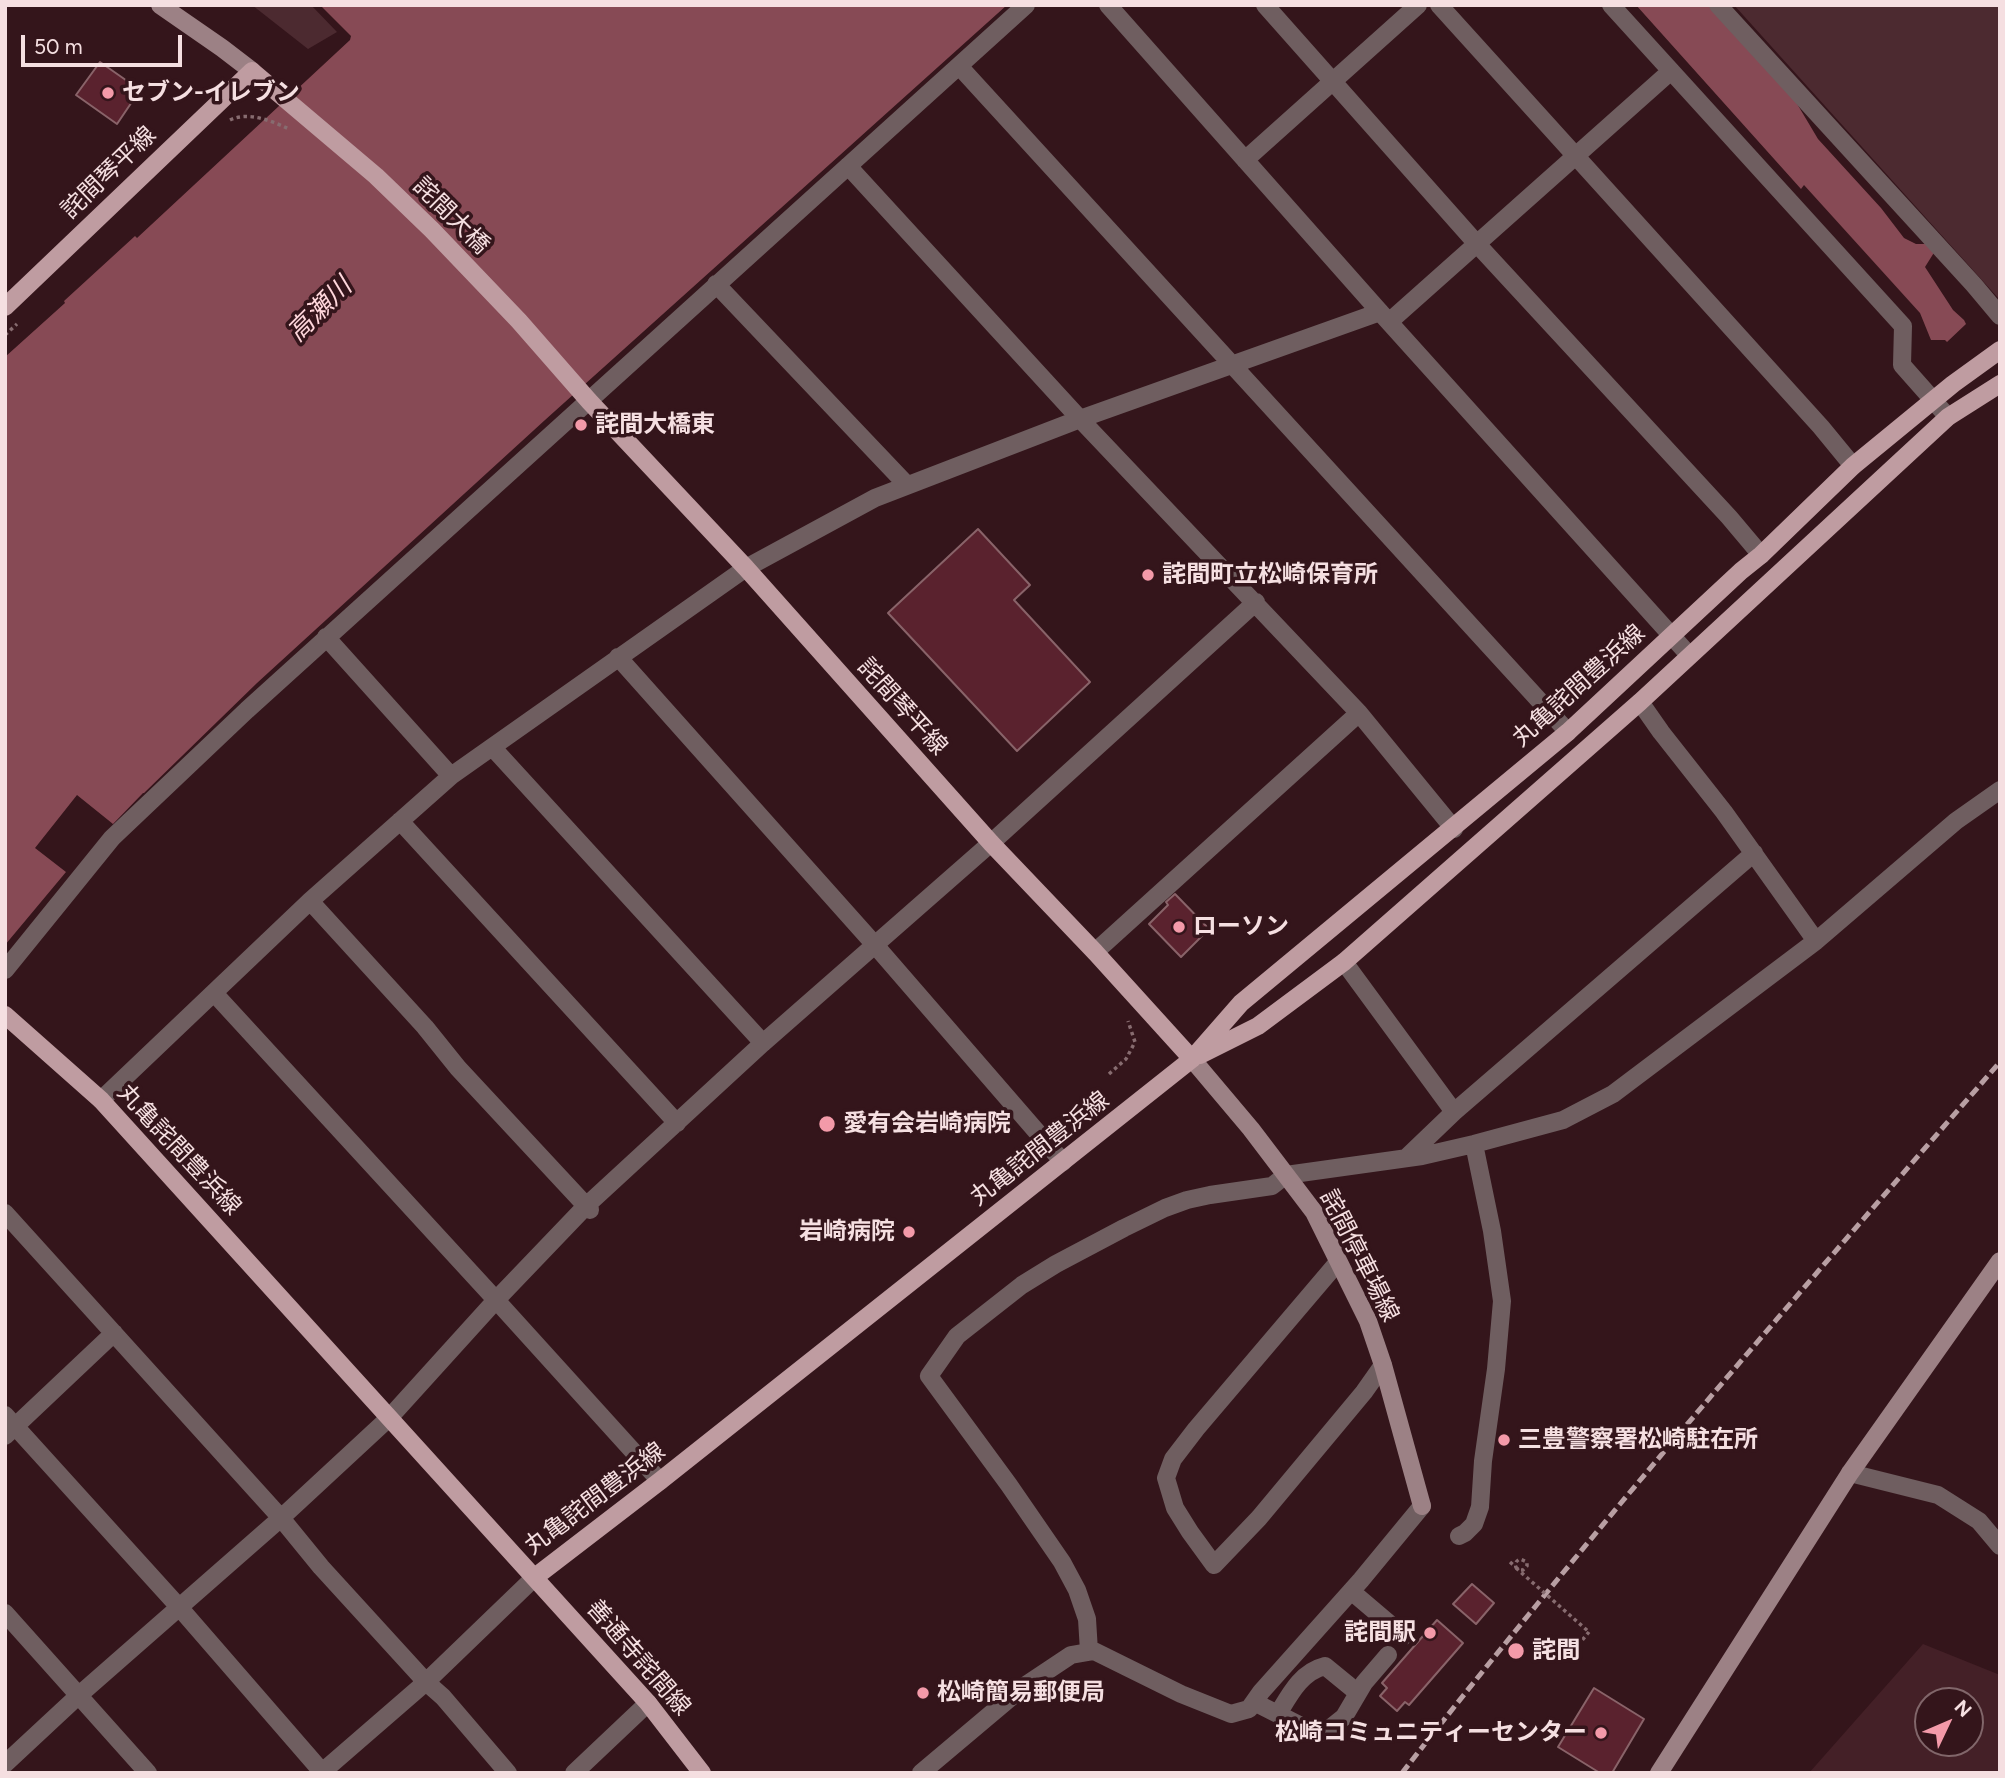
<!DOCTYPE html>
<meta charset="utf-8">
<style>
body{margin:0}
#map{position:relative;width:2005px;height:1778px;overflow:hidden;background:#34151b;font-family:Figtree,sans-serif}
canvas{display:block}
.frame{position:absolute;inset:0;border:7px solid #f5dfe1;pointer-events:none}
.north{position:absolute;left:1914px;top:1687px;width:70px;height:70px;box-sizing:border-box;background:#34151b;border:2px solid #81666a;border-radius:50%;rotate:46deg;font-size:19px;font-weight:700;line-height:28px;text-align:center;color:#f5dfe1}
.north::after{content:'';display:block;margin:auto;width:24px;height:32px;background:#f39aa9;clip-path:polygon(50% 0,100% 100%,50% 72%,0 100%)}
.scale{position:absolute;left:21px;top:35px;width:161px;height:32px;box-sizing:border-box;border:4px solid #f5dfe1;border-top:0;padding-left:9px;font-size:21px;line-height:24px;white-space:nowrap;color:#f5dfe1;-webkit-text-stroke:5px #34151b;paint-order:stroke}
</style>
<div id="map">
<canvas width="2005" height="1778"></canvas>
<div class="frame"></div>
<div class="north">N</div>
<div class="scale">50 m</div>
</div>
<script>
const c = document.querySelector('canvas').getContext('2d');
c.lineJoin = 'round';
function paint(path, color) {
  c.fillStyle = color;
  c.fill(path, 'evenodd');
}
function strokePath(path, color, width, dash) {
  c.strokeStyle = color;
  c.lineWidth = width;
  c.lineCap = dash ? 'butt' : 'round';
  c.setLineDash(dash || []);
  c.stroke(path);
}
function label(font, color, halo, rows, align = 'center') {
  c.font = font + ' Figtree,"Noto Sans JP",sans-serif';
  c.lineWidth = 7;
  c.setLineDash([]);
  c.textBaseline = 'middle';
  c.strokeStyle = halo;
  c.fillStyle = color;
  for (const [text, x, y, turn = 0] of rows) {
    c.save();
    c.translate(x, y);
    c.rotate((+turn || 0) * Math.PI / 180);
    c.textAlign = isNaN(turn) ? turn : align;
    if (halo) c.strokeText(text, 0, 0);
    c.fillText(text, 0, 0);
    c.restore();
  }
}
const built = new Path2D(`
 M 1923,1644 L 2000,1675 L 2000,1773 L 1809,1773 ZM 1928,1701 L 1970,1701 L 1970,1743 L 1928,1743 Z`);
const green = new Path2D(`
 M 252,5 L 311,5 L 337,32 L 308,49 Z
 M 1734,5 L 2000,5 L 2000,300 Z`);
const water = new Path2D(`
 M 320,5 L 1007,5 L 545,420 L 257,683 L 144,793 L 143,793 L 113,824 L 77,795 L 35,848 L 66,872 L 5,945 L 5,357 L 65,303 L 64,301 L 135,236 L 137,238 L 350,40 L 351,36 Z
 M 1636,5 L 1708,5 L 1793,97 L 1818,139 L 1881,208 L 1904,238 L 1916,244 L 1928,244 L 1935,251 L 1925,267 L 1953,310 L 1964,320 L 1966,324 L 1947,342 L 1945,340 L 1931,340 L 1920,313 L 1804,185 L 1801,189 Z`);
const building = new Path2D(`
 M 100,62 L 140,90 L 117,124 L 76,95 Z
 M 978,529 L 1030,585 L 1014,600 L 1090,682 L 1017,751 L 888,613 Z
 M 1175,894 L 1209,929 L 1181,957 L 1149,924 L 1168,905 L 1166,902 Z
 M 1472,1584 L 1494,1603 L 1476,1624 L 1453,1604 Z
 M 1437,1620 L 1463,1643 L 1409,1705 L 1405,1702 L 1397,1711 L 1380,1696 L 1387,1688 L 1382,1683 Z
 M 1594,1688 L 1644,1719 L 1612,1773 L 1600,1773 L 1558,1747 Z`);
const path = new Path2D(`
 M 230,120 C 248,111 272,121 289,129
 M 5,335 L 17,324
 M 1109,1074 L 1126,1059 L 1135,1042 L 1128,1021
 M 1510,1562 L 1519,1570 L 1523,1570 L 1527,1566 L 1527,1562 L 1520,1559 C 1516,1561 1515,1563 1516,1568
 M 1569,1656 L 1589,1632`);
const street = new Path2D(`
 M 1108,5 L 1380,312 L 1689,655
 M 1265,5 L 1477,244 L 1729,517 L 1761,555
 M 1439,5 L 1821,427 L 1853,466
 M 1611,5 L 1903,326 L 1902,365 L 1948,417
 M 1718,5 L 1974,285 L 2000,316
 M 959,66 L 1568,732
 M 1245,160 L 1418,5
 M 848,166 L 1080,419 L 1359,713 L 1454,829
 M 716,284 L 907,485
 M 1389,322 L 1671,71
 M 326,637 L 451,776
 M 618,657 L 875,945 L 1063,1162
 M 1640,702 L 1661,732 L 1724,812 L 1816,941
 M 493,748 L 763,1043
 M 400,821 L 677,1123
 M 310,901 L 425,1027 L 458,1068 L 590,1210
 M 1095,952 L 1359,713
 M 1344,962 L 1454,1112
 M 5,970 L 112,838 L 247,710 L 1026,5
 M 214,993 L 496,1300 L 660,1481
 M 101,1100 L 310,901 L 451,776 L 746,568 L 875,498 L 1080,419 L 1380,312
 M 1406,1158 L 1454,1112 L 1754,853
 M 5,1213 L 281,1518 L 321,1567 L 426,1682 L 443,1697 L 508,1773
 M 1338,1262 L 1196,1429 L 1173,1459 L 1166,1478 L 1175,1508 L 1190,1532 L 1214,1565 L 1259,1518 L 1364,1392 L 1383,1365
 M 5,1415 L 179,1607 L 323,1773
 M 5,1436 L 114,1333
 M 1850,1473 L 1938,1495 L 1979,1521 L 2000,1546
 M 1459,1536 L 1465,1533 L 1474,1524 L 1480,1507 L 1483,1461 L 1496,1369 L 1502,1301 L 1492,1231 L 1474,1144
 M 1351,1591 L 1404,1636
 M 5,1613 L 148,1773
 M 1089,1651 L 1087,1619 L 1077,1590 L 1062,1562 L 1009,1485 L 929,1376 L 957,1336 L 1022,1285 L 1056,1264 L 1124,1228 L 1165,1208 L 1187,1200 L 1210,1195 L 1272,1186 L 1286,1175 L 1422,1156 L 1474,1144 L 1563,1120 L 1613,1094 L 1816,941 L 1956,821 L 2000,790
 M 1254,1702 L 1313,1732 L 1324,1733 L 1344,1717 L 1364,1683 L 1388,1655
 M 1278,1714 C 1290,1694 1301,1672 1325,1666 L 1358,1693
 M 5,1764 L 78,1696 L 281,1518 L 390,1417 L 496,1300 L 586,1206 L 763,1043 L 991,843 L 1256,602
 M 321,1773 L 426,1682 L 535,1577
 M 574,1773 L 648,1703
 M 921,1773 L 1023,1687 L 1071,1655 L 1094,1651 L 1181,1694 L 1231,1714 L 1249,1709 L 1261,1692 L 1361,1580 L 1422,1506`);
const secondary = new Path2D(`
 M 160,5 L 222,48 L 252,71
 M 1192,1059 L 1251,1129 L 1314,1212 L 1368,1321 L 1383,1365 L 1422,1506
 M 1659,1773 L 1850,1473 L 2000,1261`);
const primary = new Path2D(`
 M 5,307 L 252,71 L 376,176 L 432,230 L 519,321 L 589,401 L 746,568 L 991,843 L 1095,952 L 1192,1059
 M 5,1015 L 101,1100 L 648,1703 L 702,1773
 M 1200,1055 L 1258,1026 L 1344,962 L 1640,702 L 1948,417 L 2000,384
 M 535,1577 L 660,1481 L 1192,1059 L 1241,1003 L 1568,732 L 1741,571 L 1761,555 L 1853,466 L 1953,384 L 2000,350`);
const rail = new Path2D(`
 M 1402,1773 C 1593,1529 1796,1296 2000,1062`);
const pathBridge = new Path2D(`
 M 1516,1568 L 1589,1632`);
const markers = [
 [108,93,7,"#f39aa9"],
 [581,425,7,"#f39aa9"],
 [1148,575,7,"#f39aa9"],
 [1179,927,7,"#f39aa9"],
 [827,1124,9,"#f39aa9"],
 [909,1232,7,"#f39aa9"],
 [1504,1440,7,"#f39aa9"],
 [1430,1633,7,"#f39aa9"],
 [1516,1651,9,"#f39aa9"],
 [923,1693,7,"#f39aa9"],
 [1601,1733,7,"#f39aa9"]
];
const poiNames = [
 ["セブン-イレブン",122,93],
 ["詫間大橋東",595,425],
 ["詫間町立松崎保育所",1162,575],
 ["ローソン",1193,927],
 ["愛有会岩崎病院",843,1124],
 ["岩崎病院",895,1232,"right"],
 ["三豊警察署松崎駐在所",1518,1440],
 ["詫間駅",1416,1633,"right"],
 ["詫間",1532,1651],
 ["松崎簡易郵便局",937,1693],
 ["松崎コミュニティーセンター",1587,1733,"right"]
];
const streetNames = [
 ["詫間琴平線",109,173,-44],
 ["詫間大橋",451,216,45],
 ["丸亀詫間豊浜線",1579,686,-42],
 ["詫間琴平線",902,707,48],
 ["丸亀詫間豊浜線",1040,1149,-38],
 ["丸亀詫間豊浜線",179,1150,47],
 ["詫間停車場線",1359,1256,63],
 ["丸亀詫間豊浜線",595,1499,-37],
 ["善通寺詫間線",638,1658,49]
];
const waterNames = [
 ["高瀬川",320,310,-45]
];
paint(built, '#442027');
paint(green, '#4c2a30');
paint(water, '#874a55');
paint(building, '#5a222e');
strokePath(building, '#896369', 2);
strokePath(path, '#876c70', 3.5, [3.5, 3.5]);
strokePath(street, '#6f5e60', 18);
strokePath(secondary, '#9c8185', 18);
strokePath(primary, '#bf9ca1', 18);
strokePath(rail, '#b89fa3', 5, [10, 5]);
strokePath(pathBridge, '#876c70', 3.5, [3.5, 3.5]);
for (const [x, y, r, color] of markers) {
  const dot = new Path2D();
  dot.arc(x, y, r, 0, 2 * Math.PI);
  c.fillStyle = color;
  c.fill(dot);
  strokePath(dot, '#34151b', 2.5);
}
label('bold 24px', '#f5dfe1', '#34151b', poiNames, 'left');
label('24px', '#f5dfe1', '#34151b', streetNames);
label('italic 26px', '#ffd7dc', '#34151b', waterNames);
</script>
